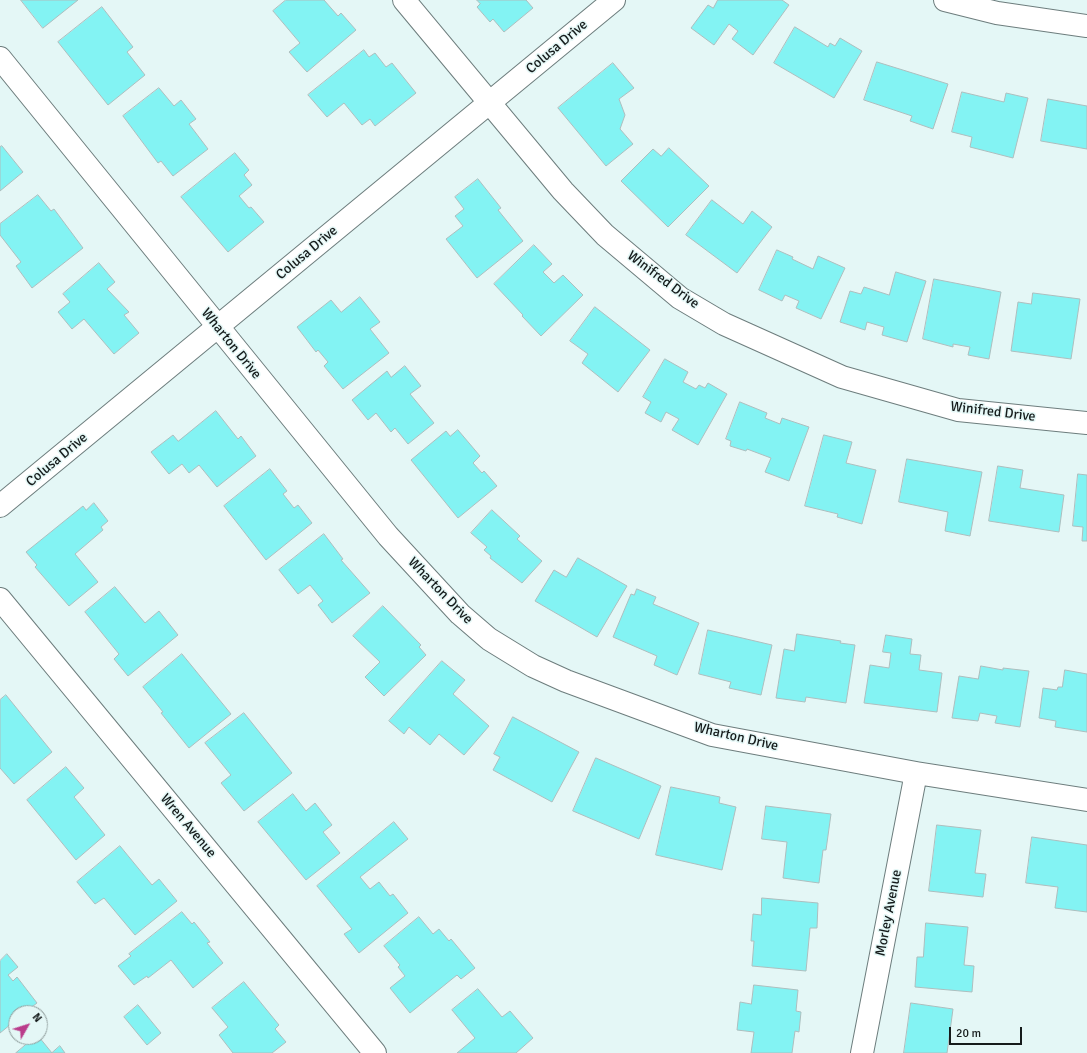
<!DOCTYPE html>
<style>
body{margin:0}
#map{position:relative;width:1087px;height:1053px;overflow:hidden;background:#e4f7f6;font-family:Signika,sans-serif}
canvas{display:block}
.north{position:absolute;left:8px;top:1005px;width:40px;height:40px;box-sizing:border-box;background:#e4f7f6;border:1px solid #919f9e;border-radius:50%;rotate:51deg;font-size:11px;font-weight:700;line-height:16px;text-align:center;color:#151b1b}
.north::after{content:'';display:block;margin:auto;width:14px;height:18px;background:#ba3c8b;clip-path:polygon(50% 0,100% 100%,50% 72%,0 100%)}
.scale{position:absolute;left:949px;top:1027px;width:73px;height:18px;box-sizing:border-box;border:2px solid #151b1b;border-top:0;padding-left:5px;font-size:12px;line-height:14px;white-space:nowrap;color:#151b1b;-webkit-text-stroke:3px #e4f7f6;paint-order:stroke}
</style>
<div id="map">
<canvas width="1087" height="1053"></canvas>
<div class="north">N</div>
<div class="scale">20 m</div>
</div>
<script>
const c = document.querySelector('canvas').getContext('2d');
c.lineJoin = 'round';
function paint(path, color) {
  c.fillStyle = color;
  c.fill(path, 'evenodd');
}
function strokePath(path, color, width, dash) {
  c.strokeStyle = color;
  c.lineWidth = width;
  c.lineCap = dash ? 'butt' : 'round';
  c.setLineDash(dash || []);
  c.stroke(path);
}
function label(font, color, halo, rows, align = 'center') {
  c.font = font + ' Signika,sans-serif';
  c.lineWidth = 3;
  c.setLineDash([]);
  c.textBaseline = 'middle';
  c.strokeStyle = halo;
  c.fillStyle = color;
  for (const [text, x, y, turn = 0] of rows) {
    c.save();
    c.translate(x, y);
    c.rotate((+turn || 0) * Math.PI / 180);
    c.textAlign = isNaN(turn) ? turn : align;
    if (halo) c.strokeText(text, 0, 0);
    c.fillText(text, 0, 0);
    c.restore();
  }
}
const building = new Path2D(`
 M 21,0 L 78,0 L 43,28 Z
 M 286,0 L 324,0 L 338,16 L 341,13 L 356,30 L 307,72 L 289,52 L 300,43 L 273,11 Z
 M 477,0 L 526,0 L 533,8 L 504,32 L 493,19 L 490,22 L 477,7 L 480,4 Z
 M 718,0 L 782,0 L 789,5 L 753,55 L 732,39 L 738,31 L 729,24 L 714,45 L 691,28 L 708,5 L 713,8 Z
 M 102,7 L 133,47 L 127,52 L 145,75 L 108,105 L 58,42 Z
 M 795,27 L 828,47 L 830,43 L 835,46 L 840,38 L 862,51 L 834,98 L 774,63 Z
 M 364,50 L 369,57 L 375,53 L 386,67 L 392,63 L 416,93 L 375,126 L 370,119 L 362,125 L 344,103 L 327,117 L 308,95 Z
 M 877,62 L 948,84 L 933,129 L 910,121 L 912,116 L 864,100 Z
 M 613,63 L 634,88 L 619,99 L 625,115 L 620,129 L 633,144 L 606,166 L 558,108 Z
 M 159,88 L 174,106 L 181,100 L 196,119 L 189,124 L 208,149 L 173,176 L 161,161 L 158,163 L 123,116 Z
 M 962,92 L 1004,102 L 1006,93 L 1028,98 L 1013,158 L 970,147 L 972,137 L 952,132 Z
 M 1048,99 L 1087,106 L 1087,149 L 1041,141 Z
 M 2,146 L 23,172 L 0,191 L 0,147 Z
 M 669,148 L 709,186 L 668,227 L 621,181 L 653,149 L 661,156 Z
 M 235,153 L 249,170 L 244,175 L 252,185 L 239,196 L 249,208 L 251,207 L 264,222 L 228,252 L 181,197 Z
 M 478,179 L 501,208 L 498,210 L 523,241 L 477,278 L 446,239 L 463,226 L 455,216 L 464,209 L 455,197 Z
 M 38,195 L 51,211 L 54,209 L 83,248 L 32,288 L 16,266 L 21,262 L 0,235 L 0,224 Z
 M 712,200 L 743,224 L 752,211 L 772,227 L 737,273 L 686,235 Z
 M 534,245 L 552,264 L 543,272 L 554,283 L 563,275 L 583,295 L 541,336 L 522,316 L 523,315 L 494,284 Z
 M 777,250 L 793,257 L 792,259 L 813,269 L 818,256 L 845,268 L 821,319 L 796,308 L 799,301 L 785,295 L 782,301 L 759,290 Z
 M 99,263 L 115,282 L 107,289 L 129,312 L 124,315 L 139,333 L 114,354 L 84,319 L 72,329 L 58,312 L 70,302 L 63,294 Z
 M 896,272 L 926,281 L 907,342 L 882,335 L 884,327 L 867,322 L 865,330 L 840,322 L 850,291 L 861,294 L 864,287 L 889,295 Z
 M 934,279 L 1001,292 L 989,359 L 968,355 L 970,347 L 953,344 L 953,347 L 923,339 Z
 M 1033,293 L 1080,299 L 1071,359 L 1011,351 L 1018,302 L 1031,304 Z
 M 360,297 L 380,322 L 370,329 L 389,353 L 343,389 L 324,366 L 328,362 L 318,350 L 316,352 L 297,327 L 331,300 L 341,312 Z
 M 595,307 L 650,350 L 618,392 L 582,363 L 588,354 L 570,341 Z
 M 665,359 L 688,372 L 683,382 L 696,389 L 699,385 L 705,388 L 708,383 L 727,394 L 698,445 L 672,430 L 679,419 L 666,412 L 661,422 L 645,413 L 651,402 L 643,397 Z
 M 405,366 L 421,386 L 410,394 L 434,423 L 408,444 L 395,428 L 391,432 L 376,413 L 368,420 L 352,400 L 387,371 L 391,377 Z
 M 740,402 L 767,413 L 765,418 L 780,424 L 782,418 L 809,427 L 789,481 L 765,472 L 771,458 L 747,449 L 746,451 L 730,446 L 731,441 L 726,439 Z
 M 216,411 L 238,439 L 241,436 L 256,456 L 217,487 L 199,465 L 189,473 L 182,464 L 169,474 L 151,452 L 173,435 L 178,441 Z
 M 458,430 L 480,456 L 473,463 L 482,473 L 484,471 L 497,486 L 458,518 L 411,460 L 446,431 L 450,436 Z
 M 824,435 L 852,442 L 846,463 L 876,470 L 862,524 L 837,517 L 838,514 L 805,506 Z
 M 907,459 L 982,472 L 970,536 L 945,531 L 948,512 L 899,502 Z
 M 998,466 L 1023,470 L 1020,488 L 1064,495 L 1059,532 L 989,521 Z
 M 270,469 L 287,491 L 283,494 L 294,508 L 298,505 L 312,523 L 266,560 L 224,506 Z
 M 1078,474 L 1087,475 L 1087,541 L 1082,541 L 1083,527 L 1073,526 Z
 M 94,503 L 108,521 L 101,527 L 103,530 L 75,554 L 98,582 L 69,606 L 35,567 L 37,565 L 26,552 L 83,506 L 86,510 Z
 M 492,510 L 520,536 L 517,539 L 542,561 L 522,583 L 490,558 L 491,556 L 484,550 L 487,547 L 471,533 Z
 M 324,534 L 343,559 L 341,560 L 370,593 L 332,623 L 318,605 L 323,601 L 310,585 L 298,594 L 279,570 Z
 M 578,558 L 627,586 L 597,637 L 535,601 L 554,570 L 566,577 Z
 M 115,587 L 145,623 L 159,611 L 178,635 L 128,676 L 114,659 L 119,654 L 85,612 Z
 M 637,589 L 656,597 L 653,604 L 699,623 L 677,675 L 654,665 L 657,656 L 613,637 L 631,594 L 634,595 Z
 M 383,606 L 421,645 L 419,647 L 426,655 L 384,696 L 365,677 L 380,662 L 353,636 Z
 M 708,630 L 772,645 L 761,695 L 729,688 L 731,682 L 699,674 Z
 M 797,634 L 841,641 L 840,643 L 855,645 L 846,703 L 806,697 L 805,702 L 776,698 L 784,649 L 794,651 Z
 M 886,635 L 912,639 L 910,654 L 921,655 L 919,670 L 942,673 L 937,712 L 864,703 L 870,665 L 889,668 L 891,653 L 883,652 Z
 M 182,654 L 231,714 L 189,748 L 161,713 L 163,712 L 143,687 Z
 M 442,661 L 465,680 L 453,694 L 489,726 L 464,755 L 439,734 L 430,745 L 409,727 L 404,734 L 389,721 Z
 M 981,666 L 1003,670 L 1003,668 L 1029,671 L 1020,727 L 995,723 L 997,716 L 980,713 L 978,721 L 952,718 L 959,676 L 978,679 Z
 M 1065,670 L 1087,674 L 1087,732 L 1055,727 L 1056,721 L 1039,718 L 1043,688 L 1057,690 L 1058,687 L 1062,687 Z
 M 6,695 L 52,752 L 14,784 L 0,768 L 0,700 Z
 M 244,713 L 292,773 L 244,811 L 221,783 L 231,775 L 205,743 Z
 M 513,717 L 579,752 L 552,802 L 493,770 L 500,757 L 494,754 Z
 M 596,758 L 661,786 L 639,839 L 573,811 Z
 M 66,767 L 84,788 L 74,797 L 105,835 L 76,860 L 27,800 Z
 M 671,787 L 720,797 L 719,803 L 736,807 L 722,870 L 656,855 Z
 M 293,794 L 306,811 L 315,803 L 332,825 L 323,832 L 340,853 L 306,880 L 258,822 Z
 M 766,806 L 831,814 L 826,850 L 823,850 L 819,883 L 783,878 L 787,842 L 762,839 Z
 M 394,822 L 408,839 L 360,877 L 370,889 L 379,882 L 390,896 L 393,894 L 408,913 L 359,953 L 344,934 L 352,929 L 317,886 Z
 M 937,825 L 981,830 L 975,873 L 986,874 L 983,897 L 929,891 Z
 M 1032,837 L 1087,845 L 1087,912 L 1055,908 L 1058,887 L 1026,883 Z
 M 120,846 L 152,885 L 159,879 L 177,901 L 135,935 L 104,898 L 95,904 L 77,882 Z
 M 762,898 L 818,903 L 817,928 L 810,928 L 806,971 L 752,966 L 754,941 L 751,941 L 753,914 L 761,915 Z
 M 182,912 L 192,924 L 194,922 L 210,942 L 207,943 L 223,963 L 193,988 L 171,960 L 148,978 L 147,976 L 134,985 L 118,966 L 131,956 L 129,954 Z
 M 419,917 L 433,934 L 439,929 L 449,941 L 451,939 L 475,968 L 461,979 L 457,975 L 410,1013 L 390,988 L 405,976 L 398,967 L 400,965 L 384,946 Z
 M 926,923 L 968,927 L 964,965 L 974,966 L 972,992 L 915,987 L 917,957 L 923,957 Z
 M 7,954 L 18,967 L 8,975 L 13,981 L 17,977 L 37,1003 L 24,1013 L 16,1013 L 16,1020 L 0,1033 L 0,961 Z
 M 244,982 L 279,1025 L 275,1029 L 286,1042 L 272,1053 L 233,1053 L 219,1035 L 228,1027 L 212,1008 Z
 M 754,985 L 798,990 L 796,1011 L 801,1012 L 799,1032 L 795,1031 L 792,1053 L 751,1053 L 754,1032 L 737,1030 L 740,1002 L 751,1004 Z
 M 478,989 L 502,1017 L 510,1011 L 533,1038 L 516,1053 L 457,1053 L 475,1038 L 452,1010 Z
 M 911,1003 L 953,1009 L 947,1053 L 904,1053 Z
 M 138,1005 L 161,1033 L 147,1045 L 124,1017 Z
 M 35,1037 L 39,1037 L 52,1053 L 16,1053 Z
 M 60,1046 L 65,1053 L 52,1053 Z`);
const minor = new Path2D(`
 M 404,0 L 563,191 L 605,235 L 680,298 L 724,324 L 842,377 L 958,410 L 1087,423
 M 945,0 L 997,13 L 1087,26
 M 0,58 L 388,536 L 460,614 L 489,639 L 533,666 L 566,681 L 712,735 L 916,773 L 1087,800
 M 0,506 L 614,0
 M 0,599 L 375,1053
 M 862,1053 L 916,773`);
const streetNames = [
 ["Colusa Drive",557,47,-40],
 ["Colusa Drive",307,253,-40],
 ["Winifred Drive",663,280,37],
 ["Wharton Drive",231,344,51],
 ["Winifred Drive",993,412,7],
 ["Colusa Drive",57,460,-40],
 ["Wharton Drive",440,591,46],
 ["Wharton Drive",736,737,13],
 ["Wren Avenue",188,826,50],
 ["Morley Avenue",889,913,-79]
];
paint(building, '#83f3f3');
strokePath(building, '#adbebe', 1);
strokePath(minor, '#6d7d7d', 24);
strokePath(minor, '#fff', 22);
label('14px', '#151b1b', '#e4f7f6', streetNames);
</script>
